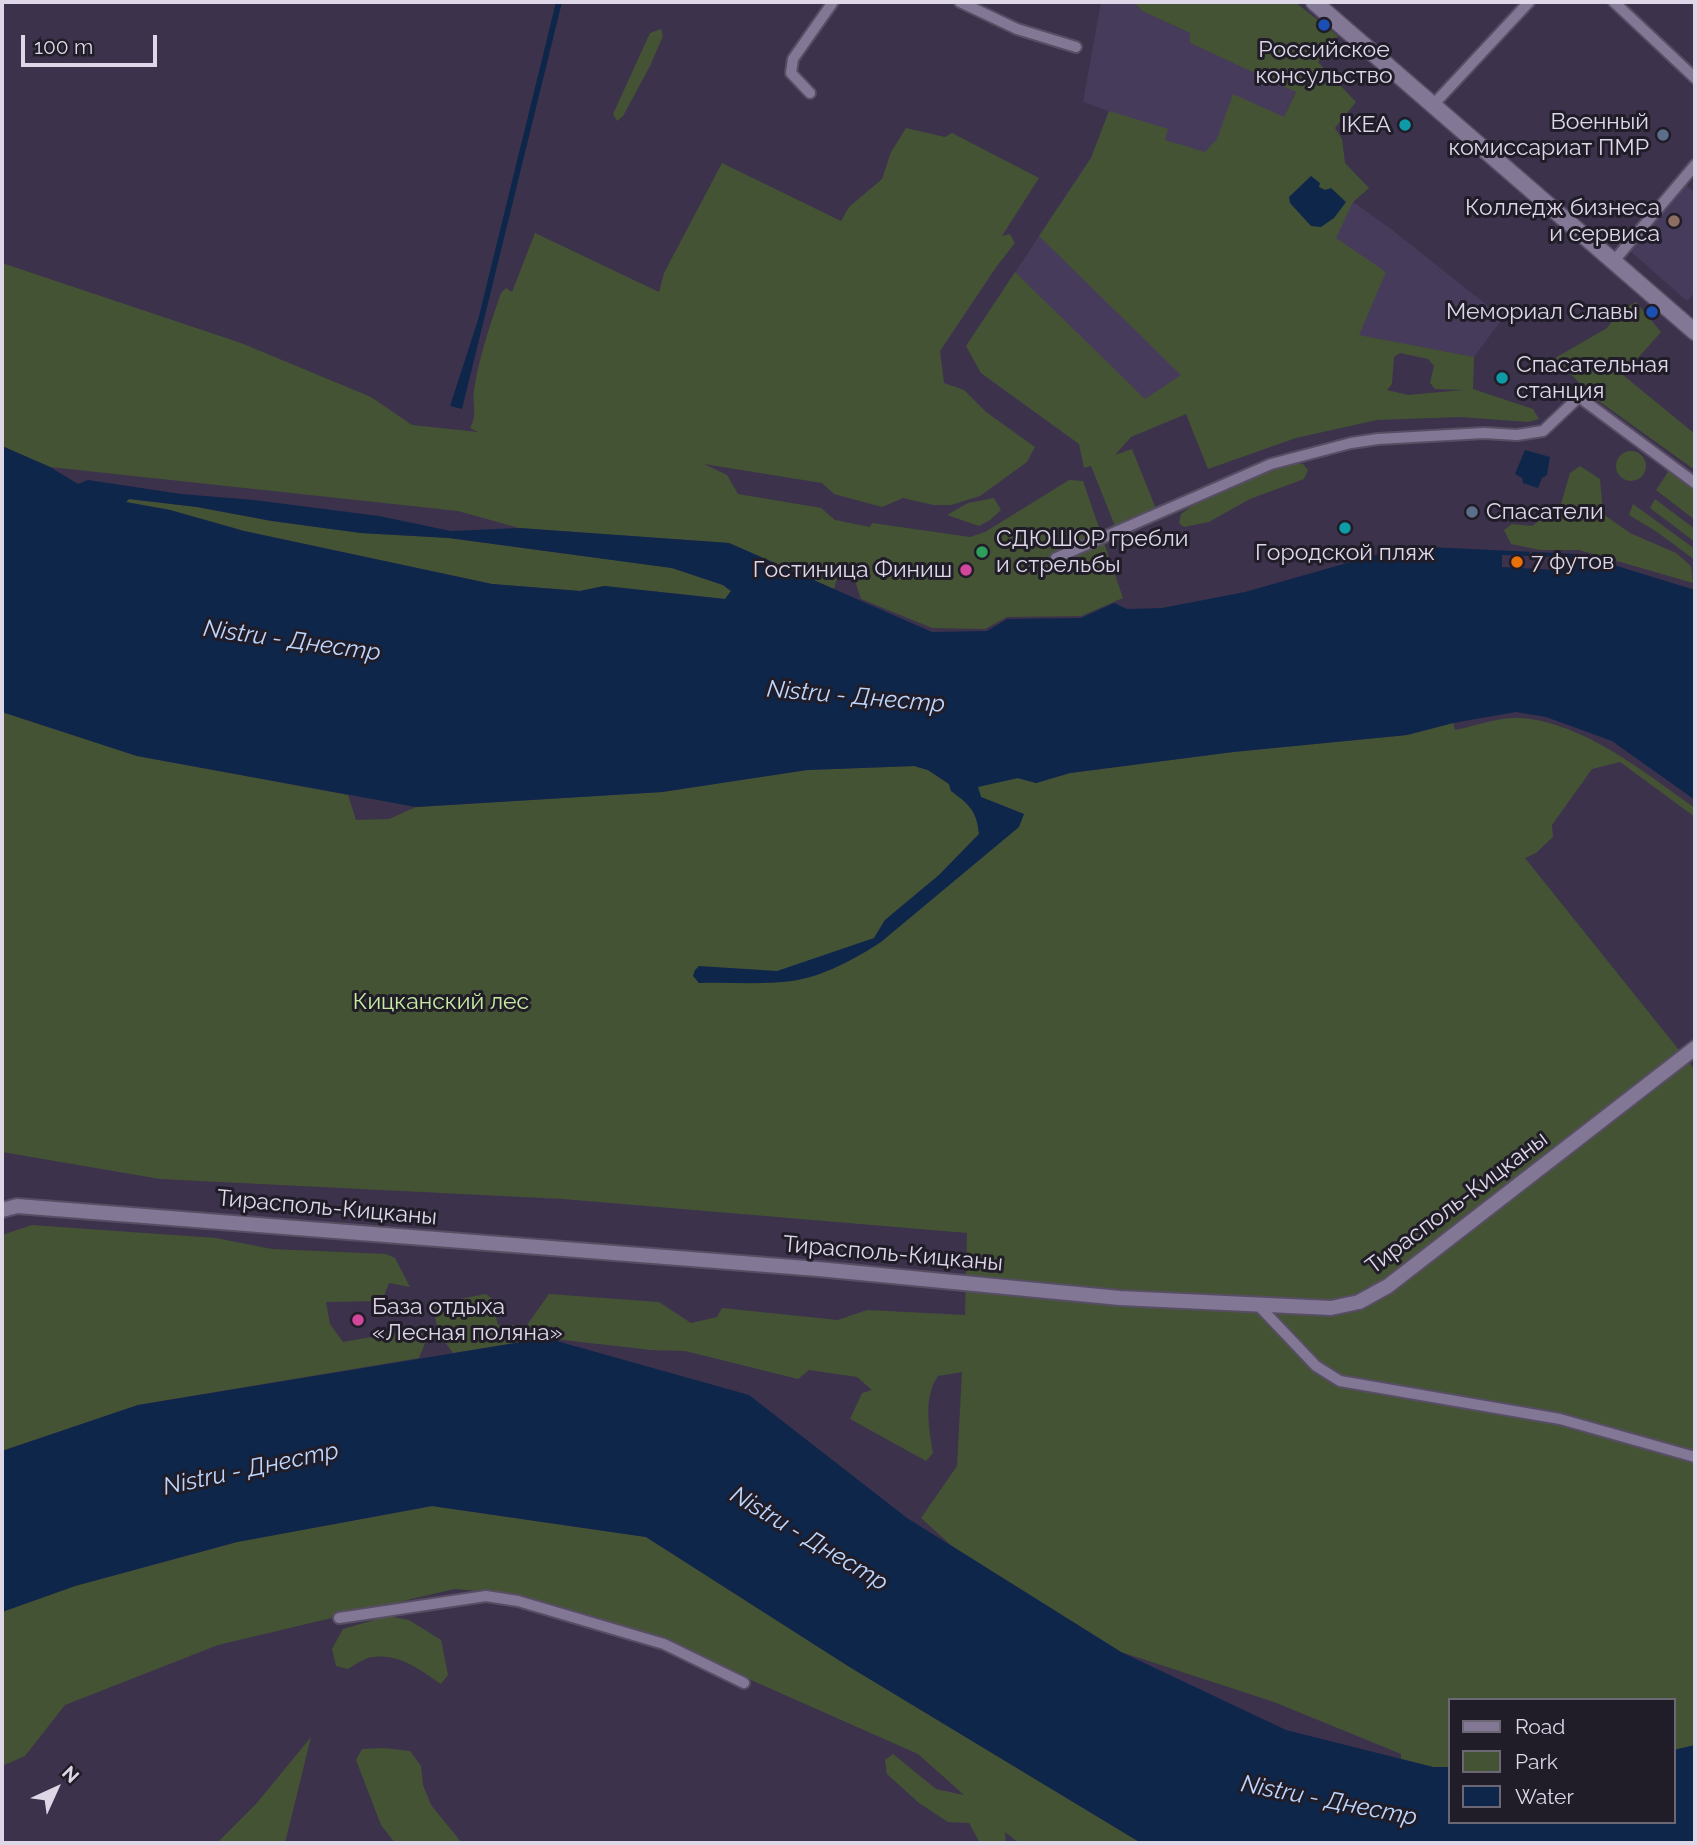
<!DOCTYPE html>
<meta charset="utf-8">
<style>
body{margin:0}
#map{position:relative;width:1697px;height:1845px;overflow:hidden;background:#3c324c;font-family:Raleway,sans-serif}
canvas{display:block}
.frame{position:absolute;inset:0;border:4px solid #ddd7e8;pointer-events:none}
.legend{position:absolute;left:1448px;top:1698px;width:228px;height:126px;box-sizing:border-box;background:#211d28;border:2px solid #6c6775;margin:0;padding:9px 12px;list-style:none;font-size:21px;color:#ddd7e8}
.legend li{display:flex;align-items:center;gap:14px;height:35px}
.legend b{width:35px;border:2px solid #6c6775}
.north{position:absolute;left:21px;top:1754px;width:70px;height:70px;-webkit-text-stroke:5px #211d28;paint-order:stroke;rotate:45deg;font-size:19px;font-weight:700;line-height:28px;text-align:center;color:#ddd7e8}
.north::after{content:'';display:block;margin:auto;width:24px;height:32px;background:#ddd7e8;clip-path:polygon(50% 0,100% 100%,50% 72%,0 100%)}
.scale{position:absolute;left:21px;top:35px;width:136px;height:32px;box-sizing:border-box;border:4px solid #ddd7e8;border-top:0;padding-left:9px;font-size:21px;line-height:24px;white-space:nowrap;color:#ddd7e8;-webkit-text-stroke:5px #211d28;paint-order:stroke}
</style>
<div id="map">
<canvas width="1697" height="1845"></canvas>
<div class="frame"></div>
<ul class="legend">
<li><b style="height:9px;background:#827795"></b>Road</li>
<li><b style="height:19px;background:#445334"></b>Park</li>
<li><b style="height:19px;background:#0f264b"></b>Water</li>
</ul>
<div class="north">N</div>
<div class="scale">100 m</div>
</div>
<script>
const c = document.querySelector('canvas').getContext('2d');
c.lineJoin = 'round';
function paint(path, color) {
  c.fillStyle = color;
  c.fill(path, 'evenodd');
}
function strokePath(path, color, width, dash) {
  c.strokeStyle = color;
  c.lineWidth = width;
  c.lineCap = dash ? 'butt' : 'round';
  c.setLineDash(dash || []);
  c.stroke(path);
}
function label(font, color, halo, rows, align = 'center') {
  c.font = font + ' Raleway,sans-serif';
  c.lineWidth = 6;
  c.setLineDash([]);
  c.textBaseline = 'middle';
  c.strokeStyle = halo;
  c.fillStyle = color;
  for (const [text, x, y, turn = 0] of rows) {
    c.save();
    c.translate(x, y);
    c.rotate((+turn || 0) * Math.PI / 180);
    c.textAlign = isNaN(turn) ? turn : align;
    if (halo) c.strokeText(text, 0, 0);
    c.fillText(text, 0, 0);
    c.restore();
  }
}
const built = new Path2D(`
 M 1101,2 L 1134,2 L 1142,11 L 1190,33 L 1190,43 L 1296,91 L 1272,144 L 1391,229 L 1503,318 L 1474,357 L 1266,318 L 1079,444 L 981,373 L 966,346 L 1091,158 L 1109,111 L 1083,102 Z
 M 1685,184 L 1695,193 L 1695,292 L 1687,301 L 1629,250 Z`);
const green = new Path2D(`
 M 1134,2 L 1295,2 L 1338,36 L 1318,62 L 1356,102 L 1335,128 L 1342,139 L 1345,163 L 1369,188 L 1353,202 L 1336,238 L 1386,272 L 1359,335 L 1474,357 L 1473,389 L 1533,409 L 1539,419 L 1528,422 L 1460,417 L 1377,420 L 1296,438 L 1208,469 L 1186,414 L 1131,437 L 1115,455 L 1132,449 L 1156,509 L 1115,526 L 1091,466 L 1084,468 L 1079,444 L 981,373 L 966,346 L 1015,272 L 1145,399 L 1181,375 L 1039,236 L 1091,158 L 1109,111 L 1168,129 L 1165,140 L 1205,152 L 1217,139 L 1233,94 L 1284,117 L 1296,92 L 1190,43 L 1190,33 L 1142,11 ZM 1400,353 L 1428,359 L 1434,366 L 1430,383 L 1435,389 L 1463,390 L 1408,395 L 1387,390 L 1392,384 L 1394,357 Z
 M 661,29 L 663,36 L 650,66 L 623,116 L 617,121 L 613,114 L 650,33 Z
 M 906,128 L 945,137 L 952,133 L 1039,178 L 1002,236 L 1010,234 L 1015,243 L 997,266 L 940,351 L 944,383 L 964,390 L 986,412 L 1035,447 L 1027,462 L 980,496 L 951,505 L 933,505 L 903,498 L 882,507 L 834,494 L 822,483 L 704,464 L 727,475 L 738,494 L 821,508 L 835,520 L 870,527 L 872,523 L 970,537 L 985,532 L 1069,480 L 1083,481 L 1123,598 L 1081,616 L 1007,617 L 985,629 L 932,628 L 861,599 L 850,566 L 838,574 L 834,589 L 729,543 L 519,528 L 458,511 L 50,467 L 2,446 L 2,263 L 241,343 L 371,397 L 412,425 L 478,432 L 470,428 C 478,415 472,404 474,390 C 479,357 490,325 501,293 L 506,288 L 512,292 L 535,233 L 659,292 L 664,273 L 722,163 L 841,221 L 849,207 L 882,179 L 891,152 Z
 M 1636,302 L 1661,332 L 1623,375 L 1695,434 L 1695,470 L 1593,397 L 1555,358 L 1607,328 L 1620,311 Z
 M1616 466a15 15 0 1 1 30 0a15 15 0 1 1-30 0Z
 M 1286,463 L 1303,464 L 1308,470 L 1304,479 L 1250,499 L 1209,522 L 1184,527 L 1179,523 L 1181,514 L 1192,506 Z
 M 1580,466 L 1600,479 L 1603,514 L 1630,533 L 1676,553 L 1691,566 L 1693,583 L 1579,550 L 1540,550 L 1511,544 L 1504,530 L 1512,524 L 1532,526 L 1561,504 L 1570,473 Z
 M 1670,469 L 1695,488 L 1695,520 L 1656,490 Z
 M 994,498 L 1001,510 L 990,520 L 979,526 L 947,515 L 968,503 Z
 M 129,499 L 197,507 L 272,521 L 361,533 L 449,538 L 672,568 L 723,585 L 731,591 L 725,599 L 605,586 L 580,591 L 492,584 L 244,531 L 170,510 L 124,502 Z
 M 1655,499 L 1695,529 L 1695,542 L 1650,508 Z
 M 1633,504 L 1695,549 L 1695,560 L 1657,532 L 1629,515 Z
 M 2,712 L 137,756 L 348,795 L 356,820 L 389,819 L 416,807 L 662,792 L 807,770 L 914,766 L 928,770 L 949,784 L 951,791 C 969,804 977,811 979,834 L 939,875 L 885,920 L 874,938 L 1023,814 L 981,797 L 977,786 L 1018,778 L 1036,783 L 1070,773 L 1233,752 L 1407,735 L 1453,723 L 1455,730 C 1475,726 1499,717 1519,718 C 1582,721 1645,773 1695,808 L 1695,817 L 1620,762 L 1592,769 L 1552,825 L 1553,837 L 1536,853 L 1525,858 L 1695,1070 L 1695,1745 L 1674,1750 L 1674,1700 L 1450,1700 L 1450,1767 L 1433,1767 L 1401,1759 L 1401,1754 L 1274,1702 L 1121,1652 L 952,1546 L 921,1518 L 957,1466 L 962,1372 L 938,1376 C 923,1397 929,1428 933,1453 L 926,1461 L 850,1419 L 862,1393 L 872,1390 L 857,1377 L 809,1370 L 798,1379 L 685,1351 L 651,1350 L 546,1338 L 453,1353 L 439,1334 L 433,1310 L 438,1303 L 486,1294 L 491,1298 L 498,1325 L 527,1325 L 549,1294 L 659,1302 L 691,1323 L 717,1317 L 722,1308 L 838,1320 L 867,1310 L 965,1315 L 967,1233 L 563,1199 L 160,1179 L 2,1152 Z
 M 32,1225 L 216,1238 L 272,1249 L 386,1254 L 395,1258 L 410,1287 L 389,1283 L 382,1301 L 326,1302 L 330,1324 L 343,1342 L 400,1332 L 422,1333 L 426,1341 L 419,1358 L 138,1405 L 2,1451 L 2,1235 Z
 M 432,1506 L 646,1537 L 848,1666 L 1141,1843 L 1019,1843 L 1005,1832 L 1006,1843 L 980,1843 L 969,1823 L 948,1822 L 919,1803 L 887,1774 L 885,1760 L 893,1754 L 936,1789 L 964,1795 L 918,1754 L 672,1645 L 504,1593 L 454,1589 L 218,1645 L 65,1705 L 25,1756 L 2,1766 L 2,1612 L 75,1586 L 237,1542 Z
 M 388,1616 L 409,1620 L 441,1640 L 448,1675 L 441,1684 C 419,1669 396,1651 368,1658 C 362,1660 354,1665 348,1669 L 336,1666 L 332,1649 L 343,1629 Z
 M 311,1737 L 285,1843 L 217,1843 L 256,1804 Z
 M 384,1748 L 410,1751 L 421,1766 L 423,1785 L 431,1805 L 462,1843 L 395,1843 L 381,1825 L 356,1760 L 362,1749 Z`);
const water = new Path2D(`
 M 556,2 L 562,2 L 462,409 L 450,406 L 478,320 Z
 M 1311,176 L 1320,183 L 1319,187 L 1325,190 L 1331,188 L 1346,202 L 1334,218 L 1321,227 L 1311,226 L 1290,203 L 1289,197 Z
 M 2,446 L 50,467 L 78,484 L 88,480 L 181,494 L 254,500 L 379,516 L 451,531 L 519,528 L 729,543 L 932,632 L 987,631 L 1007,619 L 1081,618 L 1114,603 L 1127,609 L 1162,608 L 1245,592 L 1407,546 L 1578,554 L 1695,590 L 1695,800 L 1612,741 L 1546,717 L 1516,712 L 1453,723 L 1407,735 L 1233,752 L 1070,773 L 1036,783 L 1018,778 L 978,787 L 981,797 L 1024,814 L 1019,827 L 881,942 C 857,958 822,977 792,981 C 762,985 729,982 699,983 L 693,976 L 695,970 L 699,966 L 777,971 L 874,938 L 885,920 L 939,875 L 979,834 C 977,811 969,804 951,791 L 949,784 L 928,770 L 914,766 L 807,770 L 662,792 L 416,807 L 137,756 L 2,712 ZM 129,499 L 197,507 L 272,521 L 361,533 L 449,538 L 672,568 L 723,585 L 731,591 L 725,599 L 604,586 L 580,591 L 492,584 L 244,531 L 170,510 L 126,502 Z
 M 1525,450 L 1550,457 L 1547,475 L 1542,478 L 1538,488 L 1523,483 L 1522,478 L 1515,474 Z
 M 546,1338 L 749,1395 L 907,1518 L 1121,1652 L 1286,1730 L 1433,1767 L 1450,1767 L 1450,1822 L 1674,1822 L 1674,1750 L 1695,1745 L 1695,1843 L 1141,1843 L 848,1666 L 646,1537 L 432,1506 L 237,1542 L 75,1586 L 2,1612 L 2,1451 L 138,1405 Z`);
const pier = new Path2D(`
 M 1530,550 L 1532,550 L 1532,556 L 1557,557 L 1557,570 L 1502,567 L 1502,555 L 1529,556 Z`);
const minor = new Path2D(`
 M 960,2 L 1017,29 L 1076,47
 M 1614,2 L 1695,78
 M 810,93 L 791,73 L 793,59 L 833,2
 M 1433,105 L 1529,2
 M 1613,262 L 1695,165
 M 1056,558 L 1271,464 L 1351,443 L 1378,439 L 1484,433 L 1517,435 L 1543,431 L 1579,397 L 1695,483
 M 1259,1306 L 1316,1366 L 1340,1381 L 1560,1419 L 1695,1457
 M 339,1618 L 486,1596 L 518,1601 L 664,1644 L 744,1683`);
const tertiary = new Path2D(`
 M 2,1210 L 17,1206 L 818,1269 L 1120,1298 L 1331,1308 L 1359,1302 L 1388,1286 L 1695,1048`);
const secondary = new Path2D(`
 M 1314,2 L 1695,332`);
const markers = [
 [1324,25,7,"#1a4fb4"],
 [1405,125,7,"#0f9aa8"],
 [1663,135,7,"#5c6f8a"],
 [1674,221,7,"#8d6e63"],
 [1652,312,7,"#1a4fb4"],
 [1502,378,7,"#0f9aa8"],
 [1472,512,7,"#5c6f8a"],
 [1345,528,7,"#0f9aa8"],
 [982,552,7,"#2e9e5b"],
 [1517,562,7,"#e8710a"],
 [966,570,7,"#d1479c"],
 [358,1320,7,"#d1479c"]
];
const poiNames = [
 ["Российское",1324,50,"center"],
 ["консульство",1324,76,"center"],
 ["Военный",1649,122],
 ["комиссариат ПМР",1649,148],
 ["IKEA",1391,125],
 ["Колледж бизнеса",1660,208],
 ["и сервиса",1660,234],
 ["Мемориал Славы",1638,312],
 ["Спасательная",1516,365,"left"],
 ["станция",1516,391,"left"],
 ["Спасатели",1486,512,"left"],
 ["СДЮШОР гребли",996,539,"left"],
 ["и стрельбы",996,565,"left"],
 ["Городской пляж",1345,553,"center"],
 ["7 футов",1531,562,"left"],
 ["Гостиница Финиш",952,570],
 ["База отдыха",372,1307,"left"],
 ["«Лесная поляна»",372,1333,"left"]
];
const parkNames = [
 ["Кицканский лес",441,1002]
];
const streetNames = [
 ["Тирасполь-Кицканы",1457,1203,-37],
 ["Тирасполь-Кицканы",327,1208,5],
 ["Тирасполь-Кицканы",893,1254,5]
];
const waterNames = [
 ["Nistru - Днестр",292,641,8],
 ["Nistru - Днестр",856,697,5],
 ["Nistru - Днестр",251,1469,-12],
 ["Nistru - Днестр",809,1539,31],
 ["Nistru - Днестр",1329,1801,11]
];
paint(built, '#473b5b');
paint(green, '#445334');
paint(water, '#0f264b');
paint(pier, '#3c324c');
strokePath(minor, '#574e64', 14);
strokePath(tertiary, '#574e64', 18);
strokePath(secondary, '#574e64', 19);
strokePath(minor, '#827795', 10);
strokePath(tertiary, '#827795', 14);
strokePath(secondary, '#827795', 16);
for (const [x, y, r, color] of markers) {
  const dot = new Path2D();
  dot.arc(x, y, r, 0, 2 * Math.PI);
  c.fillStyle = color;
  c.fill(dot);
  strokePath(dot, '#211d28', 2.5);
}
label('23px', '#ddd7e8', '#211d28', poiNames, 'right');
label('23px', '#c6eba1', '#211d28', parkNames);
label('23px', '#ddd7e8', '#211d28', streetNames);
label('italic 24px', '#bcd6fe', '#211d28', waterNames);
</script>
